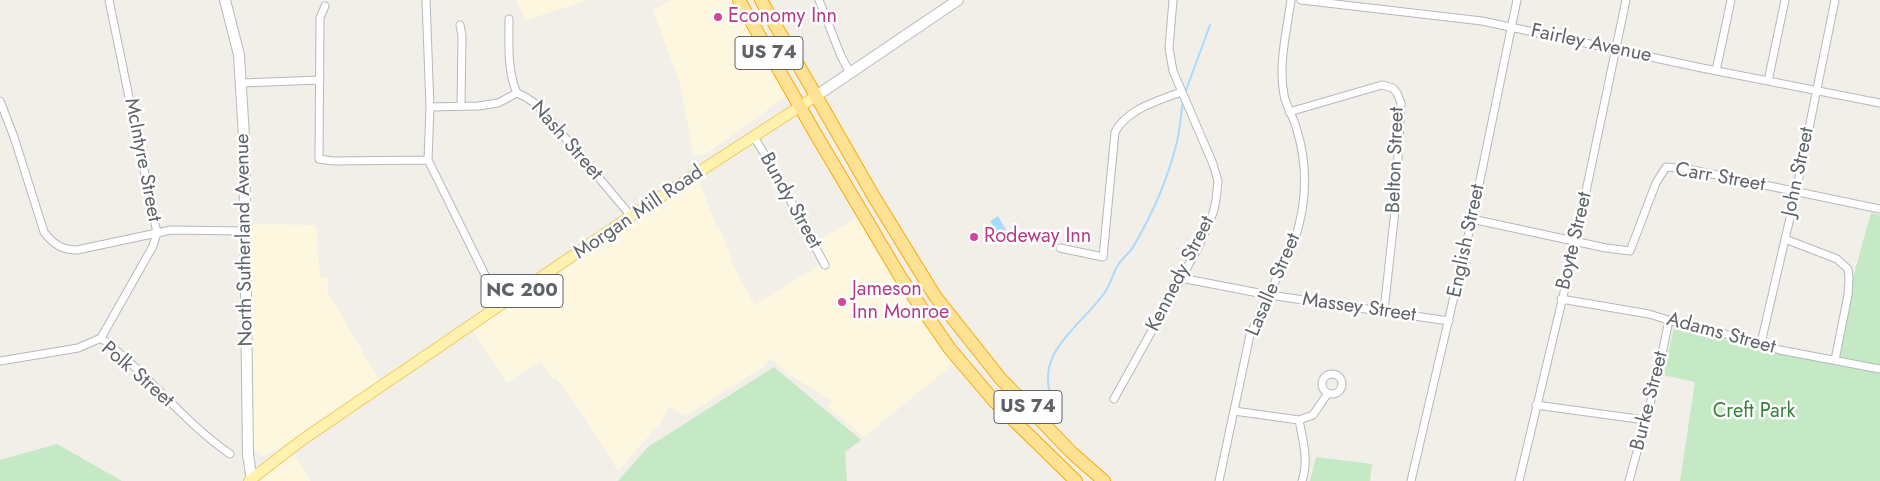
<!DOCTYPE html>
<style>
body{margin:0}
canvas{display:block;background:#f1efe8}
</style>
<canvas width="1880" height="481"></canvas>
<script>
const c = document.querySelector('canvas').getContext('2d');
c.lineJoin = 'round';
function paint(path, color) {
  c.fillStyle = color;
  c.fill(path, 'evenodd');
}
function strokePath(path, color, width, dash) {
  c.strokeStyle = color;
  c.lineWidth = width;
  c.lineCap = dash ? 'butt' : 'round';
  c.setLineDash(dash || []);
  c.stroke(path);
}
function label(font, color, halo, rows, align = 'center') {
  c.font = font + ' Jost,sans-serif';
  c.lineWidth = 5;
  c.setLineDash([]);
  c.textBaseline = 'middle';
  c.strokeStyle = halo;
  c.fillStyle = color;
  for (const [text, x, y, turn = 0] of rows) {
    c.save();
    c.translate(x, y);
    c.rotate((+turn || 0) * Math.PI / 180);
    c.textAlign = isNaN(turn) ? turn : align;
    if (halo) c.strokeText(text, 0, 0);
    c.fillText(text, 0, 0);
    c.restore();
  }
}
const commercial = new Path2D(`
 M 516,0 L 587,0 L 526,20 Z
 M 672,0 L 732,0 L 786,93 L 784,98 L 710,151 L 700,156 L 693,153 L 680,83 L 653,10 Z
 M 699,180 L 716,226 L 721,230 L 733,265 L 754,305 L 820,265 L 810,245 L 858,217 L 907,301 L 927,326 L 953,364 L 864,437 L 827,406 L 832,401 L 788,374 L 771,358 L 761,368 L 685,416 L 669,406 L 660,423 L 618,471 L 587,421 L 556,377 L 553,379 L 541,361 L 507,383 L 472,329 L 617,236 Z
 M 250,224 L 316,225 L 320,277 L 328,279 L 327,291 L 380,382 L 299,437 L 263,456 L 252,448 Z
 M 294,454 L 311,481 L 261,481 L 263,477 Z`);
const green = new Path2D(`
 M 1871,213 L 1880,215 L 1880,481 L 1680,481 L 1695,382 L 1663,375 L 1674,328 L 1829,363 Z
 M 774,367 L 861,440 L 845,452 L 847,481 L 618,481 L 648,447 Z
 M 57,444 L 122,481 L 0,481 L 0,460 Z
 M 1316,457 L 1372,464 L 1370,481 L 1310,481 Z`);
const water = new Path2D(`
 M 998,216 L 1006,230 L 998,235 L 990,221 Z`);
const stream = new Path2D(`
 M 1185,93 L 1210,25
 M 1054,409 C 1048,388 1044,374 1054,354 C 1067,330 1090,314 1105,292 C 1111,283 1113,273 1118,265 C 1122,258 1129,254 1133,247 C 1152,215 1168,178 1177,142 C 1180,128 1181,114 1183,100`);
const street = new Path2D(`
 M 426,0 L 430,107 L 428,160 L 500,305
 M 819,0 L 841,56 L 850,73
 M 1301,0 L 1482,21 L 1702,68 L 1880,103
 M 325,6 L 320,18 L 319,159 L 333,161 L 428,160
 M 509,19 C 509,44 507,71 517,93
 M 460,25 L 462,36 L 461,106
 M 1716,71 L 1731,0
 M 1768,81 L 1785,0
 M 242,83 L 320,80
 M 0,101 L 14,137 L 44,232 C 53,244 62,250 77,250 L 171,230 L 246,231
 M 430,107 L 478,106 L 498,103 L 517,93 C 530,98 537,105 546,115 L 631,216
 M 1289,112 L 1382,85 L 1393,88 L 1397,93 L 1401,103 L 1395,210 L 1384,311
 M 754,137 L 773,168 L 825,265
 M 1472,219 L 1606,248 L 1630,251 L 1656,183 L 1666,167 L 1688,169 L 1880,209
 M 1785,239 L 1837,259 L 1848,269 L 1849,279 L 1848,295 L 1835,360
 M 1060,248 L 1103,257 L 1115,132 C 1127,109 1158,101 1181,92
 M 1181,278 L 1269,295 L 1449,321
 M 1561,299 L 1649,314 L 1681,324 L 1725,334 L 1780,350 L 1880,369
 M 101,338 L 153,246 L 157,233 L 109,0
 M 1761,343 L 1796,192 L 1835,0
 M 0,361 L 78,348 L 101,338 C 148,373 182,421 230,454
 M1322 384a10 10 0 1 1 20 0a10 10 0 1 1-20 0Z
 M 1114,399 L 1199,246 L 1213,213 L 1216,200 L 1218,181 L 1213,164 L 1173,71 L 1169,48 L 1173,0
 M 1536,405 L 1645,420
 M 1234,411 L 1299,420 L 1313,415 L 1328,393
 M 1299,420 C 1303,441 1309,461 1302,481
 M 1219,481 L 1250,335 L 1295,239 C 1307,202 1308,164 1296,127 C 1293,116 1286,106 1284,95 C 1278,64 1287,30 1291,0
 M 1411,481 L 1472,219 L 1517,0
 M 1519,481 L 1571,263 L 1626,0
 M 1629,481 L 1657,378 L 1669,320`);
const secondary = new Path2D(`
 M 225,0 L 239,55 L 244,137 L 248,455 L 252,481
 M 816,96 L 958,0`);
const primary = new Path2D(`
 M 249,481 L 302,440 L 631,216 L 816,96`);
const highway = new Path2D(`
 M 739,0 L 815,133 L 901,278 L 950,349 L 995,402 L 1076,481
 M 761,0 L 874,197 L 935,296 L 1000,378 L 1072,453 L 1104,481`);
const markers = [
 [718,17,5,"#d1479c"],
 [974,237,5,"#d1479c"],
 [842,302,5,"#d1479c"]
];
const shields = [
 [769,53,68],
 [522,291,82],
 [1028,407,68]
];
const shieldNames = [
 ["US 74",769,53],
 ["NC 200",522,291],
 ["US 74",1028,407]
];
const hotelNames = [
 ["Economy Inn",728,17],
 ["Rodeway Inn",984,237],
 ["Jameson",852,290],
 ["Inn Monroe",852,313]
];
const streetNames = [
 ["Fairley Avenue",1591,44,12],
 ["Nash Street",566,141,49],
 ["McIntyre Street",142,160,79],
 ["Belton Street",1396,160,-88],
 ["John Street",1799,172,-78],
 ["Carr Street",1720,178,10],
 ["Bundy Street",790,201,61],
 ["Morgan Mill Road",639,213,-34],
 ["North Sutherland Avenue",245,240,-91],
 ["English Street",1467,241,-78],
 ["Boyte Street",1575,241,-77],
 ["Kennedy Street",1181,274,-63],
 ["Lasalle Street",1274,285,-67],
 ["Massey Street",1359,308,8],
 ["Adams Street",1721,334,15],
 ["Polk Street",137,375,41],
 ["Burke Street",1650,401,-76]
];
const parkNames = [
 ["Creft Park",1754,412]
];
paint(commercial, '#fef7e0');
paint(green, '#c5e8c5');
paint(water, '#aadaff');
strokePath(stream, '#aadaff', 2);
strokePath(street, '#b5b8bc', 9);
strokePath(secondary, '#b6babf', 12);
strokePath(primary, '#f2c960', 12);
strokePath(highway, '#f9ab00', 14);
strokePath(street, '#fff', 7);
strokePath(secondary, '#fff', 10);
strokePath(primary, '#fff2af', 10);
strokePath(highway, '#fde293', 12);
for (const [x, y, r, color] of markers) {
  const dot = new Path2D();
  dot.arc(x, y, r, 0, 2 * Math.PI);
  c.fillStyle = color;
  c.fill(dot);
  strokePath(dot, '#fff', 2);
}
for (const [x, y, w] of shields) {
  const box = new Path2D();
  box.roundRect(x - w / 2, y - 16.5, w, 33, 4);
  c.fillStyle = '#fff';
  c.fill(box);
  strokePath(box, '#5f6368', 1);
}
label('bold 19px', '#5f6368', null, shieldNames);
label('20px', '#b23c85', '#fff', hotelNames, 'left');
label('20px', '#5f6368', '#fff', streetNames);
label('20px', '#348238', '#fff', parkNames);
</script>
